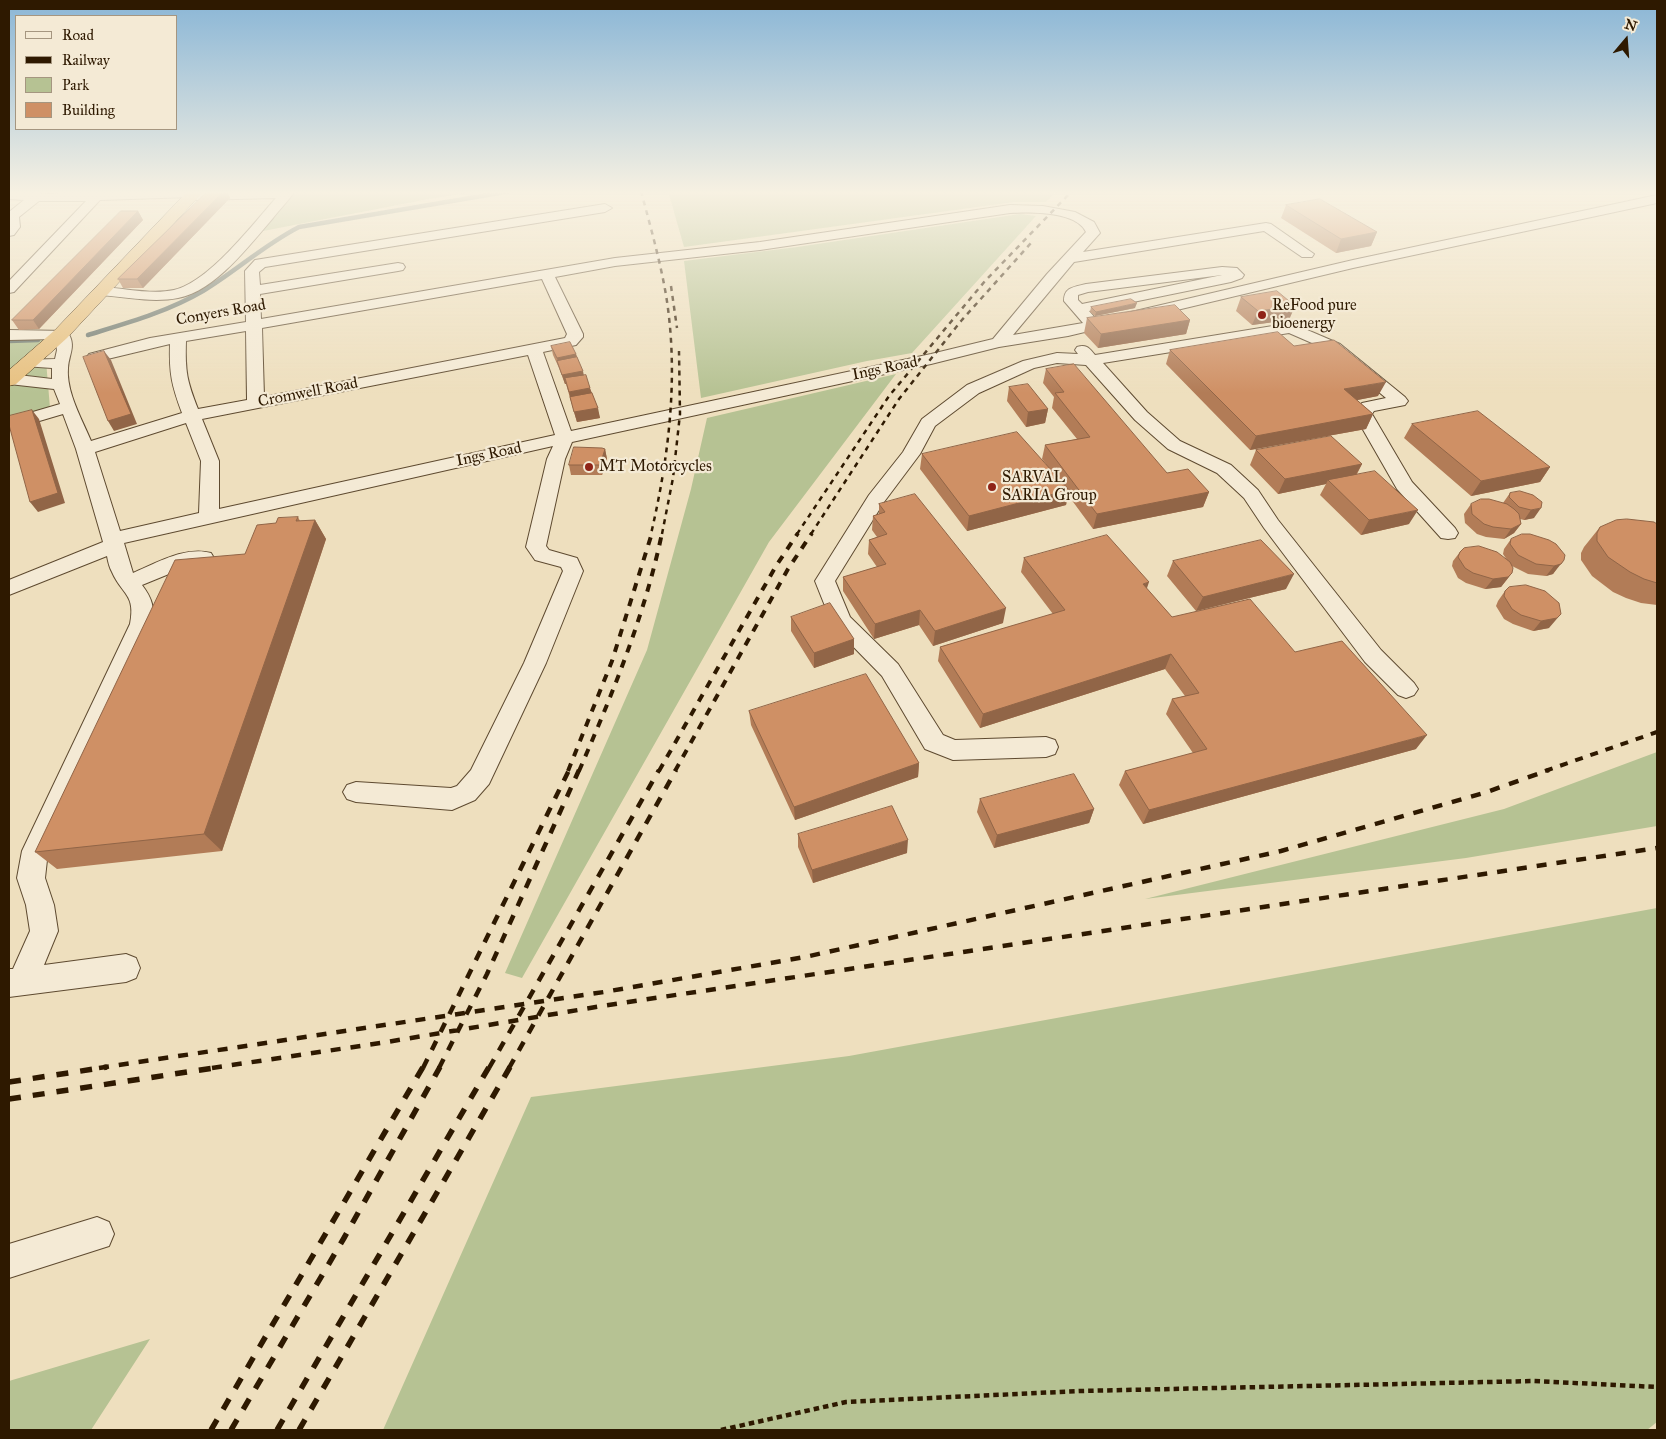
<!DOCTYPE html>
<style>
body{margin:0}
#map{position:relative;width:1666px;height:1439px;overflow:hidden;background:#eedfbe;font-family:"IM FELL Great Primer",serif}
canvas{display:block}
.frame{position:absolute;inset:0;border:10px solid #2e1900;pointer-events:none}
.legend{position:absolute;left:15px;top:15px;width:162px;height:115px;box-sizing:border-box;background:#f4ead5;border:1px solid #a59680;margin:0;padding:6px 9px;list-style:none;font-size:15px;color:#2e1900}
.legend li{display:flex;align-items:center;gap:10px;height:25px}
.legend b{width:25px;border:1px solid #a59680}
.north{position:absolute;left:1601px;top:15px;width:50px;height:50px;-webkit-text-stroke:4px #f4ead5;paint-order:stroke;rotate:18deg;font-size:14px;font-weight:700;line-height:20px;text-align:center;color:#2e1900}
.north::after{content:'';display:block;margin:auto;width:18px;height:22px;background:#2e1900;clip-path:polygon(50% 0,100% 100%,50% 72%,0 100%)}
</style>
<div id="map">
<canvas width="1666" height="1439"></canvas>
<div class="frame"></div>
<ul class="legend">
<li><b style="height:6px;background:#f4ead5"></b>Road</li>
<li><b style="height:6px;background:#2e1900"></b>Railway</li>
<li><b style="height:14px;background:#b6c293"></b>Park</li>
<li><b style="height:14px;background:#cf9065"></b>Building</li>
</ul>
<div class="north">N</div>
</div>
<script>
const c = document.querySelector('canvas').getContext('2d');
c.lineJoin = 'round';
function paint(path, color) {
  c.fillStyle = color;
  c.fill(path, 'evenodd');
}
function strokePath(path, color, width, dash) {
  c.strokeStyle = color;
  c.lineWidth = width;
  c.lineCap = dash ? 'butt' : 'round';
  c.setLineDash(dash || []);
  c.stroke(path);
}
function label(font, color, halo, rows, align = 'center') {
  c.font = font + ' "IM FELL Great Primer",serif';
  c.lineWidth = 4.5;
  c.setLineDash([]);
  c.textBaseline = 'middle';
  c.strokeStyle = halo;
  c.fillStyle = color;
  for (const [text, x, y, turn = 0] of rows) {
    c.save();
    c.translate(x, y);
    c.rotate((+turn || 0) * Math.PI / 180);
    c.textAlign = isNaN(turn) ? turn : align;
    if (halo) c.strokeText(text, 0, 0);
    c.fillText(text, 0, 0);
    c.restore();
  }
}
const green = new Path2D(`
 M 295,191 L 480,191 L 429,199 L 258,232 Z
 M 668,191 L 1057,191 L 1046,202 L 1014,202 L 684,247 Z
 M 1020,214 L 1036,216 L 912,353 L 867,361 L 701,398 L 684,261 L 797,247 Z
 M 9,337 L 44,337 L 50,408 L 9,421 Z
 M 896,374 L 769,542 L 522,978 L 505,973 L 647,650 L 691,489 L 707,418 Z
 M 1657,752 L 1657,826 L 1466,858 L 1145,899 L 1504,809 Z
 M 1657,908 L 1657,1422 L 1647,1430 L 383,1430 L 531,1097 L 849,1056 Z
 M 150,1339 L 91,1430 L 9,1430 L 9,1381 Z`);
const stream = new Path2D(`
 M 88,335 C 127,323 167,312 203,291 C 236,271 264,245 299,227 L 511,191
 M 9,341 L 38,340`);
const path = new Path2D(`
 M 721,1430 L 846,1402 L 1080,1391 L 1534,1381 L 1657,1387`);
const minor = new Path2D(`
 M 9,191 L 50,194 L 95,191 L 295,191 C 289,200 280,209 273,218 C 249,246 215,291 178,298 C 153,303 126,297 101,295 L 96,294 L 94,291 L 96,288 L 101,287 C 124,288 151,295 174,290 C 209,282 252,225 276,198 L 197,200 L 191,197 L 100,200 L 14,292 L 9,293 L 9,281 L 86,201 L 39,201 L 19,217 L 20,227 L 14,235 L 9,236 L 9,212 L 24,200 L 9,199 Z
 M 1657,195 L 1657,203 L 1353,268 L 1068,336 L 999,347 L 931,364 L 572,442 L 565,459 L 546,546 L 549,550 L 577,558 L 583,571 L 546,663 L 489,784 L 475,800 L 452,810 L 356,802 L 347,799 L 343,792 L 347,785 L 356,782 L 451,788 L 457,786 L 471,770 L 524,663 L 563,571 L 561,567 L 535,560 L 526,547 L 547,459 L 553,446 L 124,543 L 133,573 C 157,563 185,546 211,553 L 214,558 L 211,563 L 186,567 L 142,585 C 152,598 155,608 152,624 L 48,851 L 45,878 L 54,905 L 58,931 L 44,965 L 126,954 L 136,958 L 140,968 L 136,978 L 126,982 L 9,997 L 9,969 L 13,969 L 30,931 L 26,905 L 17,878 L 22,851 L 130,624 C 136,594 122,595 112,572 C 109,567 108,561 107,556 L 9,595 L 9,580 L 103,542 L 76,449 L 63,414 L 9,430 L 9,419 L 60,404 L 54,389 L 9,384 L 10,374 L 52,379 L 52,368 L 24,366 L 22,363 L 24,360 L 55,359 L 57,350 L 55,339 L 9,340 L 9,330 L 67,331 C 77,346 69,353 68,368 C 66,392 82,419 91,441 L 182,413 C 172,386 169,374 170,344 L 95,362 L 89,360 L 87,357 L 89,354 L 150,338 L 246,322 L 245,271 L 255,260 L 605,204 L 612,208 L 605,212 L 265,267 L 259,272 L 260,285 L 398,263 L 403,264 L 405,267 L 403,270 L 398,271 L 260,294 L 261,319 L 615,258 L 760,242 L 1010,205 L 1043,206 L 1075,212 L 1094,222 L 1100,233 L 1083,252 L 1266,223 L 1271,224 L 1314,254 L 1312,257 L 1302,257 L 1264,231 L 1074,262 L 1013,335 L 1083,323 L 1064,301 C 1064,287 1074,287 1086,284 L 1222,267 L 1237,268 L 1244,275 L 1242,278 L 1231,282 L 1089,311 L 1097,320 L 1353,260 ZM 1010,213 C 1030,212 1076,211 1086,232 L 1047,274 L 993,339 L 931,354 L 571,431 L 543,352 L 576,345 L 583,337 L 583,334 L 555,277 L 615,266 L 760,250 ZM 1222,275 L 1082,304 L 1078,300 L 1078,295 L 1088,292 ZM 542,279 L 567,334 L 565,338 L 264,397 L 262,328 ZM 246,331 L 247,400 L 198,409 C 187,381 185,372 186,341 ZM 528,355 L 555,435 L 219,509 L 219,461 L 202,419 ZM 186,423 L 201,461 L 199,513 L 120,531 L 95,452 Z
 M 1291,323 L 1340,344 L 1405,397 L 1408,401 L 1405,405 L 1374,411 L 1372,414 L 1412,482 L 1455,528 L 1458,533 L 1455,538 L 1448,539 L 1441,538 L 1397,489 L 1354,414 L 1362,403 L 1386,398 L 1328,350 L 1289,333 L 1103,363 L 1147,412 L 1180,441 L 1231,465 L 1258,490 L 1278,520 L 1381,650 L 1414,683 L 1418,689 L 1414,695 L 1406,698 L 1398,695 L 1365,662 L 1264,528 L 1244,498 L 1217,473 L 1168,449 L 1135,420 L 1086,365 L 1057,363 L 1034,368 L 979,393 L 935,426 L 920,454 L 884,502 L 835,581 L 850,617 L 898,664 L 943,735 L 955,740 L 1046,737 L 1055,740 L 1058,747 L 1055,754 L 1046,757 L 953,760 L 925,749 L 882,676 L 833,626 L 815,581 L 869,495 L 903,452 L 922,419 L 967,385 L 1023,361 L 1057,353 L 1078,354 L 1075,350 L 1077,347 C 1087,344 1089,348 1095,355 Z
 M 97,1217 L 109,1222 L 114,1234 L 109,1246 L 9,1278 L 9,1244 Z`);
const highway = new Path2D(`
 M 188,191 L 204,191 L 67,338 L 16,384 L 9,386 L 9,370 L 55,330 Z`);
const railFar3 = new Path2D(`
 M 641,191 C 650,225 660,260 666,295 C 679,375 669,456 651,534
 M 671,286 L 677,328
 M 662,534 L 673,478 L 680,414 L 679,351
 M 797,534 L 889,396 L 985,281 L 1072,191
 M 811,534 L 899,399 L 961,321 L 1031,243`);
const railFar2 = new Path2D(`
 M 568,771 L 612,661 L 652,533
 M 579,771 C 612,695 645,615 662,533
 M 659,771 L 776,566 L 798,533
 M 675,771 L 788,569 L 812,533
 M 1545,771 L 1657,732`);
const railFar1 = new Path2D(`
 M 99,1068 L 604,992 L 805,957 L 1281,851 L 1484,793 L 1549,770
 M 212,1068 L 387,1042 L 602,1006 L 1657,848
 M 423,1068 L 569,770
 M 439,1068 L 487,974 L 579,770
 M 489,1068 L 659,770
 M 509,1068 L 676,770`);
const rail = new Path2D(`
 M 9,1082 L 107,1067
 M 9,1099 L 220,1067
 M 211,1430 L 423,1067
 M 231,1430 L 344,1238 L 440,1067
 M 277,1430 L 489,1067
 M 299,1430 L 510,1067`);
const wall = new Path2D(`
 M 208,191 L 227,191 L 230,198 L 143,288 L 123,288 L 118,279 Z
 M 1286,205 L 1377,232 L 1371,246 L 1336,253 L 1281,218 Z
 M 138,211 L 143,220 L 39,329 L 19,330 L 12,320 Z
 M 1241,297 L 1289,320 L 1252,325 L 1236,311 Z
 M 1091,307 L 1135,308 L 1095,316 L 1090,312 Z
 M 1087,318 L 1190,320 L 1186,334 L 1098,348 L 1084,333 Z
 M 551,346 L 576,354 L 583,375 L 592,393 L 600,418 L 577,422 L 566,384 L 565,384 L 559,368 L 553,355 Z
 M 1294,346 L 1378,396 L 1357,400 L 1373,414 L 1366,429 L 1250,450 L 1166,364 L 1170,350 Z
 M 1046,369 L 1167,473 L 1209,492 L 1203,507 L 1093,529 L 1068,495 L 1066,505 L 967,531 L 920,469 L 922,454 L 1046,464 L 1042,459 L 1045,445 L 1077,439 L 1052,408 L 1054,397 L 1043,383 Z
 M 1009,387 L 1048,409 L 1045,423 L 1026,427 L 1007,401 Z
 M 1412,424 L 1550,467 L 1540,482 L 1471,496 L 1404,438 Z
 M 605,449 L 607,459 L 602,475 L 571,475 L 569,465 Z
 M 1256,450 L 1362,464 L 1357,474 L 1409,524 L 1361,535 L 1320,495 L 1326,484 L 1278,494 L 1250,465 Z
 M 1510,493 L 1533,495 L 1534,518 L 1524,520 L 1520,519 L 1521,524 L 1514,533 L 1504,539 L 1486,537 L 1477,534 L 1465,523 L 1464,514 L 1471,504 L 1503,503 Z
 M 879,504 L 1003,623 L 933,646 L 919,625 L 874,639 L 843,591 L 843,577 L 877,567 L 868,554 L 869,540 L 877,537 L 872,530 L 873,516 L 879,514 Z
 M 298,517 L 300,521 L 315,520 L 326,539 L 222,851 L 57,869 L 35,852 L 245,554 Z
 M 1657,524 L 1657,605 L 1641,603 L 1626,598 L 1613,592 L 1592,576 L 1581,560 L 1581,553 L 1584,547 L 1600,527 Z
 M 1511,539 L 1565,555 L 1553,574 L 1546,576 L 1528,574 L 1512,566 L 1512,573 L 1501,587 L 1485,589 L 1466,583 L 1458,578 L 1452,566 L 1453,561 L 1460,552 L 1507,560 L 1503,554 L 1504,549 Z
 M 1024,558 L 1147,589 L 1172,617 L 1295,652 L 1416,749 L 1143,824 L 1119,785 L 1125,771 L 1193,753 L 1166,714 L 1172,699 L 1185,696 L 1165,669 L 980,728 L 938,661 L 940,647 L 1053,614 L 1021,572 Z
 M 1173,561 L 1286,589 L 1196,611 L 1167,576 Z
 M 1509,587 L 1549,628 L 1533,631 L 1513,624 L 1504,619 L 1496,606 L 1498,601 L 1505,591 Z
 M 791,617 L 854,639 L 854,654 L 814,668 L 791,631 Z
 M 749,711 L 919,763 L 918,777 L 795,820 L 751,725 Z
 M 980,799 L 1094,809 L 1089,823 L 994,848 L 977,812 Z
 M 798,834 L 907,853 L 813,883 L 798,847 Z`);
const shadedWall = new Path2D(`
 M 224,191 L 227,191 L 230,198 L 143,288 L 137,279 Z
 M 138,211 L 143,220 L 39,329 L 33,320 Z
 M 1377,232 L 1371,246 L 1336,253 L 1341,239 Z
 M 1137,303 L 1135,308 L 1095,316 L 1096,312 Z
 M 1295,306 L 1289,320 L 1252,325 L 1258,311 Z
 M 1190,320 L 1186,334 L 1098,348 L 1101,334 Z
 M 104,351 L 111,360 L 137,424 L 114,431 L 108,421 Z
 M 576,354 L 579,364 L 560,368 L 557,358 Z
 M 583,371 L 585,381 L 565,378 L 566,384 L 565,384 L 562,375 Z
 M 1386,382 L 1378,396 L 1337,404 L 1344,389 Z
 M 590,388 L 593,397 L 571,401 L 569,392 Z
 M 598,408 L 600,418 L 577,422 L 574,412 Z
 M 1048,409 L 1045,423 L 1026,427 L 1028,412 Z
 M 32,410 L 39,419 L 65,503 L 38,512 L 30,502 Z
 M 1373,414 L 1366,429 L 1250,450 L 1256,436 Z
 M 605,449 L 607,459 L 602,475 L 600,465 Z
 M 1362,464 L 1354,478 L 1328,480 L 1326,484 L 1278,494 L 1285,479 Z
 M 1550,467 L 1540,482 L 1471,496 L 1481,481 Z
 M 1069,490 L 1066,505 L 967,531 L 969,516 Z
 M 1209,492 L 1203,507 L 1093,529 L 1097,514 Z
 M 1541,508 L 1534,518 L 1524,520 L 1531,510 Z
 M 1418,510 L 1409,524 L 1361,535 L 1369,520 Z
 M 315,520 L 326,539 L 222,851 L 204,834 Z
 M 1521,524 L 1514,533 L 1504,539 L 1511,529 Z
 M 1564,560 L 1553,574 L 1546,576 L 1554,566 Z
 M 1512,573 L 1501,587 L 1485,589 L 1493,579 Z
 M 1294,574 L 1286,589 L 1196,611 L 1203,597 Z
 M 1149,582 L 1144,597 L 1143,584 Z
 M 1006,608 L 1003,623 L 933,646 L 935,631 Z
 M 920,610 L 919,625 L 874,639 L 875,624 Z
 M 1561,614 L 1549,628 L 1533,631 L 1541,621 Z
 M 854,639 L 854,654 L 814,668 L 814,653 Z
 M 1171,654 L 1165,669 L 980,728 L 983,714 Z
 M 1427,735 L 1416,749 L 1143,824 L 1149,810 Z
 M 919,763 L 918,777 L 795,820 L 794,807 Z
 M 1094,809 L 1089,823 L 994,848 L 997,835 Z
 M 908,840 L 907,853 L 813,883 L 812,870 Z`);
const building = new Path2D(`
 M 208,191 L 224,191 L 137,279 L 118,279 Z
 M 1320,199 L 1377,232 L 1341,239 L 1286,205 Z
 M 121,211 L 138,211 L 33,320 L 12,320 Z
 M 1277,291 L 1295,306 L 1258,311 L 1241,297 Z
 M 1131,299 L 1137,303 L 1096,312 L 1091,307 Z
 M 1175,305 L 1190,320 L 1101,334 L 1087,318 Z
 M 1278,332 L 1294,346 L 1334,340 L 1386,382 L 1344,389 L 1373,414 L 1256,436 L 1170,350 Z
 M 570,342 L 576,354 L 557,358 L 551,346 Z
 M 104,351 L 131,414 L 108,421 L 83,357 Z
 M 577,357 L 583,371 L 562,375 L 557,361 Z
 M 1074,364 L 1167,473 L 1188,469 L 1209,492 L 1097,514 L 1045,445 L 1090,437 L 1055,393 L 1064,392 L 1046,369 Z
 M 586,375 L 590,388 L 569,392 L 565,378 Z
 M 1028,384 L 1048,409 L 1028,412 L 1009,387 Z
 M 592,393 L 598,408 L 574,412 L 570,397 Z
 M 32,410 L 58,493 L 30,502 L 9,425 L 9,416 Z
 M 1478,411 L 1550,467 L 1481,481 L 1412,424 Z
 M 1017,432 L 1069,490 L 969,516 L 922,454 Z
 M 1331,436 L 1362,464 L 1285,479 L 1256,450 Z
 M 574,447 L 602,448 L 605,449 L 600,465 L 569,465 Z
 M 1375,471 L 1418,510 L 1369,520 L 1328,480 Z
 M 1520,491 L 1533,495 L 1542,502 L 1541,508 L 1531,510 L 1519,507 L 1509,497 L 1510,493 Z
 M 915,494 L 1006,608 L 935,631 L 920,610 L 875,624 L 843,577 L 886,564 L 869,540 L 887,534 L 873,516 L 885,512 L 879,504 Z
 M 1481,499 L 1489,499 L 1507,504 L 1514,509 L 1519,514 L 1521,524 L 1511,529 L 1493,527 L 1484,524 L 1472,514 L 1471,504 Z
 M 298,517 L 296,521 L 315,520 L 204,834 L 35,852 L 175,560 L 245,554 L 257,525 L 276,523 L 278,518 Z
 M 1627,519 L 1654,522 L 1657,524 L 1657,583 L 1644,579 L 1630,572 L 1608,557 L 1597,541 L 1597,533 L 1600,527 L 1616,520 Z
 M 1522,534 L 1530,534 L 1549,540 L 1556,544 L 1565,555 L 1564,560 L 1561,564 L 1554,566 L 1536,564 L 1518,555 L 1510,544 L 1511,539 Z
 M 1107,535 L 1149,582 L 1143,584 L 1172,617 L 1250,599 L 1295,652 L 1342,641 L 1427,735 L 1149,810 L 1125,771 L 1207,749 L 1172,699 L 1199,693 L 1171,654 L 983,714 L 940,647 L 1065,610 L 1024,558 Z
 M 1261,540 L 1294,574 L 1203,597 L 1173,561 Z
 M 1479,546 L 1497,552 L 1510,562 L 1513,568 L 1512,573 L 1508,577 L 1493,579 L 1473,573 L 1465,568 L 1458,557 L 1460,552 L 1464,548 Z
 M 1526,585 L 1545,591 L 1559,603 L 1561,614 L 1557,618 L 1541,621 L 1521,615 L 1512,609 L 1504,596 L 1505,591 L 1509,587 Z
 M 830,603 L 854,639 L 814,653 L 791,617 Z
 M 866,674 L 919,763 L 794,807 L 749,711 Z
 M 1074,774 L 1094,809 L 997,835 L 980,799 Z
 M 892,806 L 908,840 L 812,870 L 798,834 Z`);
const markers = [
 [1262,315,5,"#8f2418"],
 [589,467,5,"#8f2418"],
 [992,487,5,"#8f2418"]
];
const farPoinames = [
 ["ReFood pure",1272,306],
 ["bioenergy",1272,324],
 ["MT Motorcycles",599,467],
 ["SARVAL",1002,478],
 ["SARIA Group",1002,496]
];
const farStreetnames = [
 ["Conyers Road",221,313,-10],
 ["Ings Road",885,369,-12],
 ["Cromwell Road",308,393,-11],
 ["Ings Road",489,455,-12]
];
paint(green, '#b6c293');
strokePath(stream, '#717a71', 4.5);
strokePath(minor, '#5e4a30', 2);
strokePath(highway, '#2e1900', 1);
strokePath(path, '#2e1900', 4.5, [5.5, 4]);
paint(minor, '#f4ead5');
paint(highway, '#e7c07f');
strokePath(railFar3, '#2e1900', 2.5, [5, 5]);
strokePath(railFar2, '#2e1900', 4, [8, 8]);
strokePath(railFar1, '#2e1900', 4.5, [10, 10]);
strokePath(rail, '#2e1900', 5.5, [12, 12]);
paint(wall, '#b27c57');
paint(shadedWall, '#916547');
paint(building, '#cf9065');
strokePath(building, '#916547', 1);
const sky = c.createLinearGradient(0, 0, 0, 393);
sky.addColorStop(0, '#8ab6d6');
sky.addColorStop(0.49, '#f7f1e2');
sky.addColorStop(1, '#f7f1e200');
c.fillStyle = sky;
c.fillRect(0, 0, 1666, 393);
for (const [x, y, r, color] of markers) {
  const dot = new Path2D();
  dot.arc(x, y, r, 0, 2 * Math.PI);
  c.fillStyle = color;
  c.fill(dot);
  strokePath(dot, '#f4ead5', 2);
}
label('16px', '#2e1900', '#f4ead5', farPoinames, 'left');
label('16px', '#2e1900', '#f4ead5', farStreetnames);
</script>
